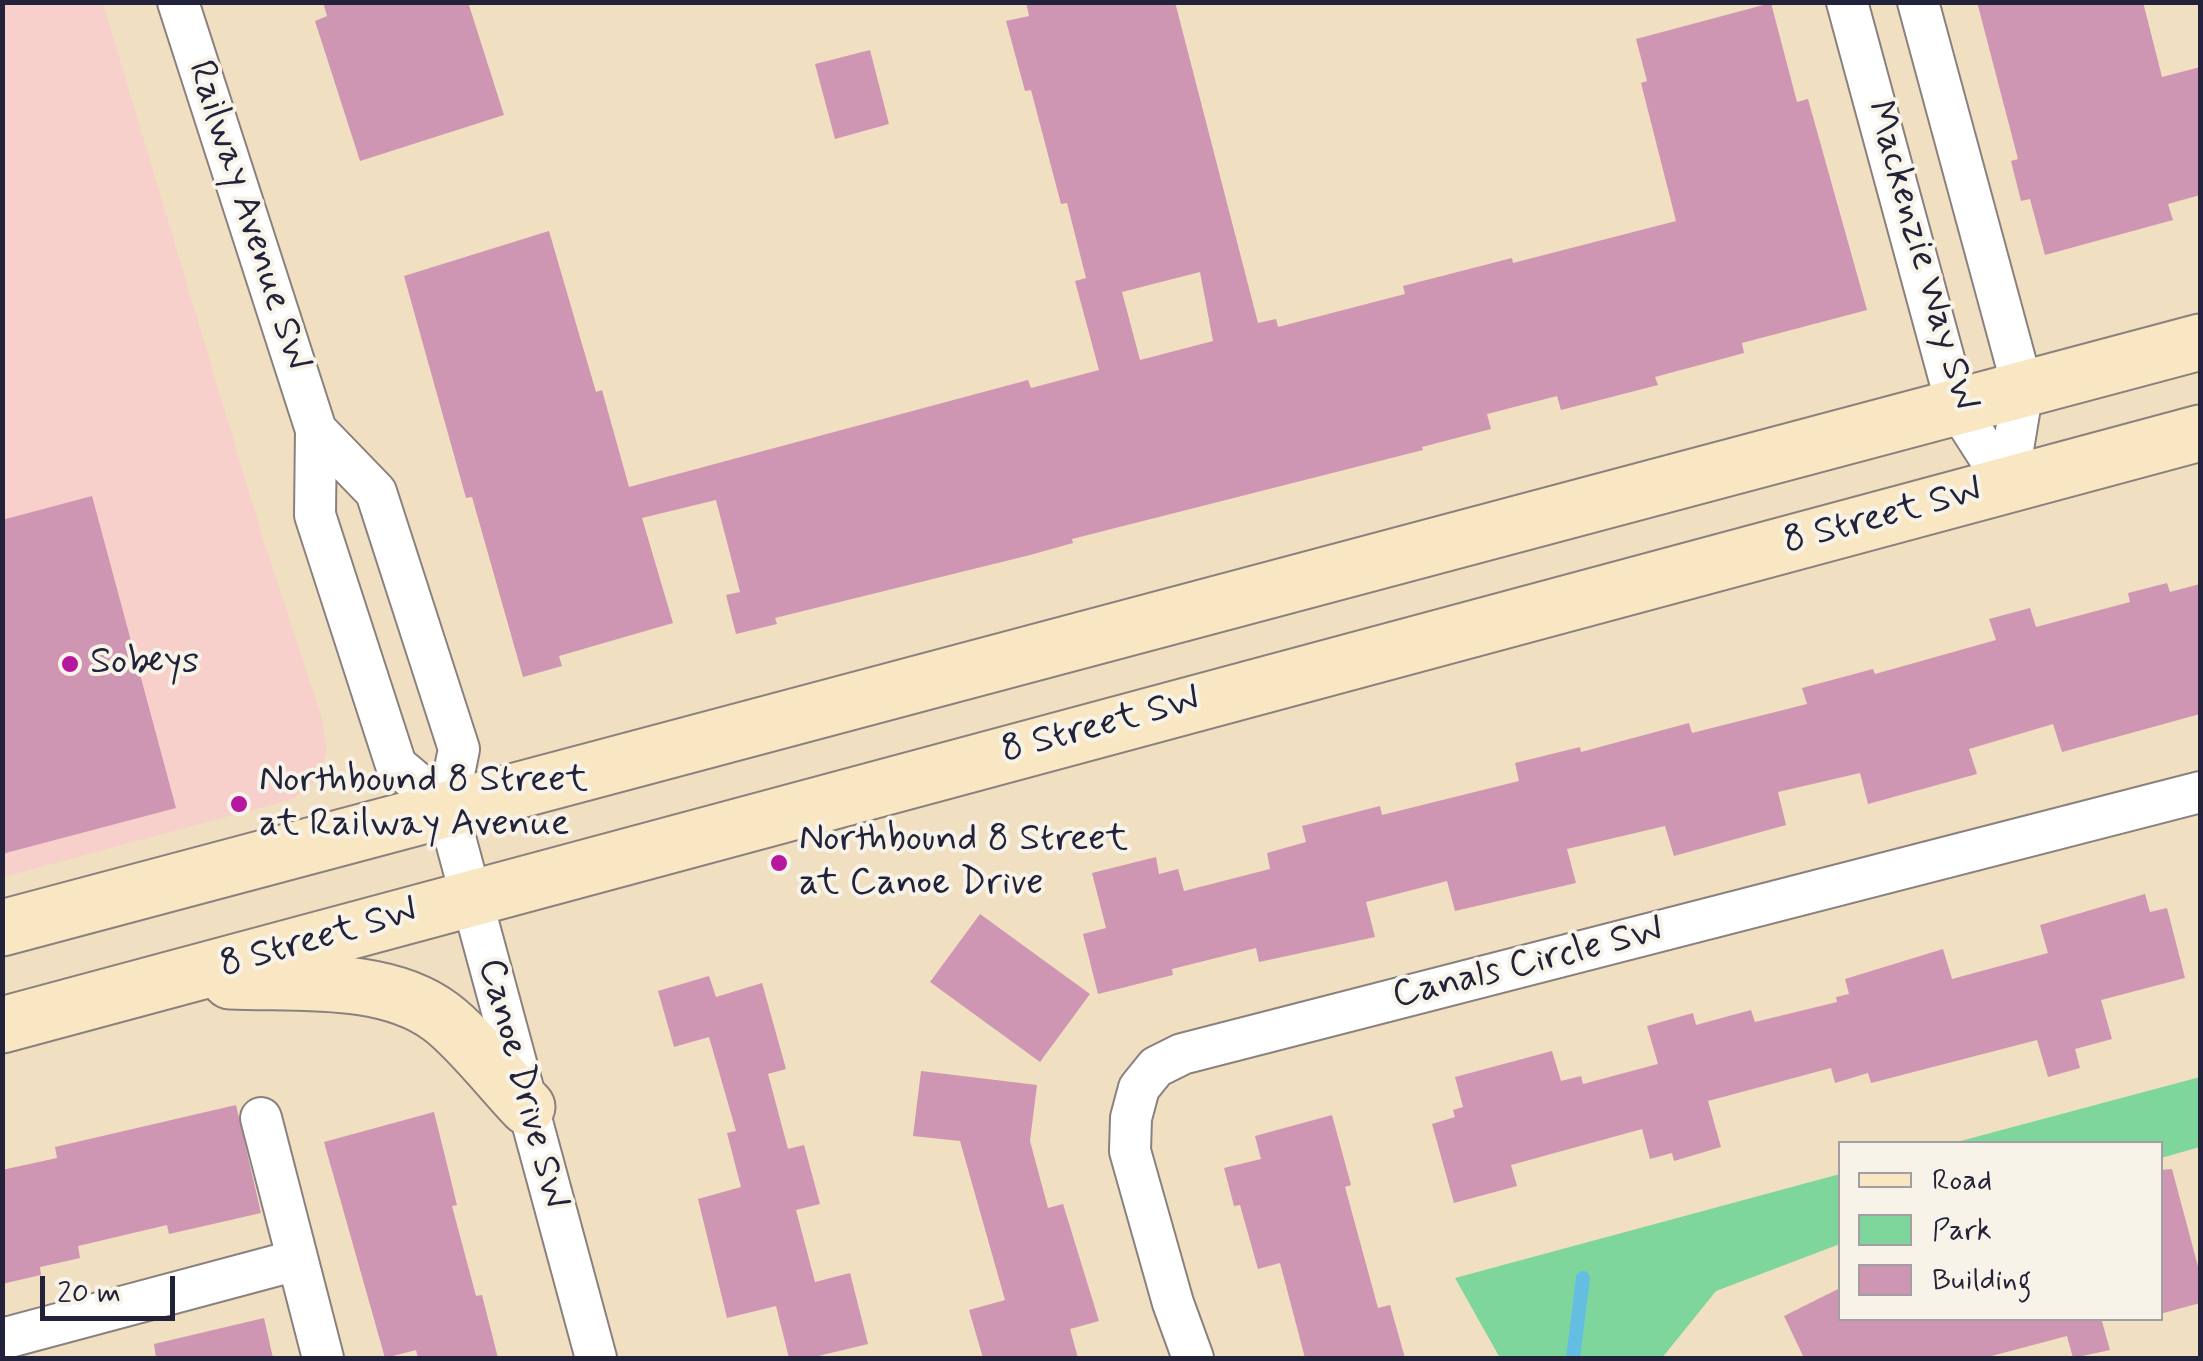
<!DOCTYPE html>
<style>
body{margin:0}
#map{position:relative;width:2203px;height:1361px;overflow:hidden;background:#f1dfc2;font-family:Mynerve,sans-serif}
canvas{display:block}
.frame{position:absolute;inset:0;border:5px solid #22223b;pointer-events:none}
.legend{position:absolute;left:1838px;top:1141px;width:325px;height:180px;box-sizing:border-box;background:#f7f3e8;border:2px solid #a29fa3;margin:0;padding:12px 18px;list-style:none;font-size:30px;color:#22223b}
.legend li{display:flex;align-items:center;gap:20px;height:50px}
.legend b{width:50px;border:2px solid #a29fa3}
.scale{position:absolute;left:40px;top:1276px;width:135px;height:45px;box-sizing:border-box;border:5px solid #22223b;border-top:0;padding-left:12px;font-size:30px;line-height:35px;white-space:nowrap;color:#22223b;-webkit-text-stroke:8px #f7f3e8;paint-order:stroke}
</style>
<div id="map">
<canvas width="2203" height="1361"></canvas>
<div class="frame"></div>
<ul class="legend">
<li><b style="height:12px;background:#f9e7c3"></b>Road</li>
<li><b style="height:28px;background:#7ed69c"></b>Park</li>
<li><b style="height:28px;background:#ce96b2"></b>Building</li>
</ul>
<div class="scale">20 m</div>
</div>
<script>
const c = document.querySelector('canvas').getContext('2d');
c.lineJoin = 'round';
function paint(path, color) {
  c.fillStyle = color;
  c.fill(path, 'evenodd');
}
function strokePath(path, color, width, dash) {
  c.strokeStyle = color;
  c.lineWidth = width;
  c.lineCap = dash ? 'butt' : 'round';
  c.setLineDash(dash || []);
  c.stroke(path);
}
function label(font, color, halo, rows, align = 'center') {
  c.font = font + ' Mynerve,sans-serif';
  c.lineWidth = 8;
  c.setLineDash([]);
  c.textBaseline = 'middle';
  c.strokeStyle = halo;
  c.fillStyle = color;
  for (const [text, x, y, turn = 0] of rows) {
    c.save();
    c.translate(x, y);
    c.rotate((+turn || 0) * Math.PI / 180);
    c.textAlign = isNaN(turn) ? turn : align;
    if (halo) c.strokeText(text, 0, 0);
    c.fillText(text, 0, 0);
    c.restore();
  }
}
const built = new Path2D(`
 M 3,3 L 103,3 L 264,542 L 322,718 L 327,752 L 316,781 L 293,799 L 3,877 Z`);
const green = new Path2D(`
 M 2200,1077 L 2200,1147 L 2161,1158 L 2160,1144 L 1953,1143 Z
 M 1840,1174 L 1840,1244 L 1716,1291 L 1662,1358 L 1500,1358 L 1455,1278 Z`);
const stream = new Path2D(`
 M 1573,1358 L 1583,1278`);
const building = new Path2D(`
 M 323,2 L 468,2 L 504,115 L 360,161 L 315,21 L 327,16 Z
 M 1026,2 L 1175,2 L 1258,323 L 1276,319 L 1278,327 L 1405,294 L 1403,286 L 1512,258 L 1513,263 L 1676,221 L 1641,83 L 1647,81 L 1636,39 L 1771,3 L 1797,102 L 1808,99 L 1867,310 L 1742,343 L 1744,353 L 1655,377 L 1658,385 L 1561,410 L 1557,396 L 1487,414 L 1491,429 L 1422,447 L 1423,450 L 1072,539 L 1073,543 L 1030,555 L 775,618 L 777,624 L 736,634 L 726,595 L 740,592 L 716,500 L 642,518 L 673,623 L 559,656 L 562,666 L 523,677 L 472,497 L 466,498 L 404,276 L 549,231 L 596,392 L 602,390 L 629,487 L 1028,380 L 1031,388 L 1099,370 L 1075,281 L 1086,278 L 1067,203 L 1061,204 L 1031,90 L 1025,91 L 1006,21 L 1029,16 ZM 1200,272 L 1213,341 L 1140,360 L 1122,292 Z
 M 1977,2 L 2143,2 L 2162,77 L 2200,67 L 2200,195 L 2168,204 L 2173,220 L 2045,255 L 2030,199 L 2021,201 L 2011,161 L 2018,159 Z
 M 870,50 L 889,124 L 835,139 L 815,64 Z
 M 92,496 L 176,808 L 2,854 L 2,520 Z
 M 2167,583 L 2170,592 L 2200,584 L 2200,714 L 2062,752 L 2053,724 L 1969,749 L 1977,774 L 1868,804 L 1860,773 L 1778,792 L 1786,825 L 1674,856 L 1665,826 L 1567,849 L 1576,883 L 1455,911 L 1447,881 L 1366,902 L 1375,937 L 1259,962 L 1256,948 L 1172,969 L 1173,975 L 1098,994 L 1083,934 L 1106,928 L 1092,873 L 1156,857 L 1159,874 L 1178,869 L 1184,891 L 1270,869 L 1267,853 L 1306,842 L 1302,826 L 1380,806 L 1382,815 L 1519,781 L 1515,763 L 1580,747 L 1581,752 L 1689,723 L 1692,733 L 1807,704 L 1802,688 L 1873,669 L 1875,674 L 1996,640 L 1989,619 L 2030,608 L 2036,627 L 2130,602 L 2128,593 Z
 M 2145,894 L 2150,912 L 2167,908 L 2185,978 L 2101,1000 L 2112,1039 L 2075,1049 L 2080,1068 L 2048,1077 L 2037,1040 L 1871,1083 L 1868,1073 L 1835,1083 L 1831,1068 L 1708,1101 L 1721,1147 L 1674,1161 L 1672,1153 L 1650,1159 L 1642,1129 L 1511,1165 L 1517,1186 L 1454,1203 L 1432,1124 L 1455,1117 L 1453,1110 L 1463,1107 L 1455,1077 L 1552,1051 L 1561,1081 L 1581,1076 L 1583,1084 L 1658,1064 L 1647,1026 L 1693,1013 L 1696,1025 L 1751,1010 L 1755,1022 L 1837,1002 L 1836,997 L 1849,994 L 1845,979 L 1943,949 L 1952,979 L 2048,953 L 2040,925 Z
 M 980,914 L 1090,994 L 1040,1062 L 930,982 Z
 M 709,976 L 716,997 L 762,983 L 786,1069 L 768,1074 L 788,1149 L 804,1145 L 820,1204 L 796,1210 L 815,1282 L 850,1273 L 868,1344 L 810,1358 L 789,1358 L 776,1306 L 727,1318 L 698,1199 L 741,1187 L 727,1133 L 736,1131 L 709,1037 L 674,1047 L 658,991 Z
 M 921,1071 L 1037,1085 L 1030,1141 L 1048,1208 L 1063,1204 L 1099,1321 L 1070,1329 L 1078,1358 L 983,1358 L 969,1310 L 1005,1300 L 960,1141 L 913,1136 Z
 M 236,1105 L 261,1213 L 169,1234 L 167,1225 L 78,1246 L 80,1258 L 40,1267 L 41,1275 L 2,1284 L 2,1170 L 57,1158 L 55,1147 Z
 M 434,1112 L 457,1205 L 452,1206 L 476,1296 L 482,1295 L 498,1358 L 418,1358 L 416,1350 L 385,1358 L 324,1142 Z
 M 1332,1115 L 1351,1185 L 1345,1187 L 1378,1308 L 1390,1305 L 1405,1358 L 1305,1358 L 1280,1263 L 1258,1269 L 1240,1205 L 1234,1206 L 1224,1168 L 1261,1159 L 1255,1136 Z
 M 2172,1169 L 2200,1274 L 2200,1303 L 2160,1314 L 2160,1170 Z
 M 1840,1288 L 1840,1318 L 2101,1318 L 2110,1350 L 2073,1358 L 2067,1336 L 1984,1358 L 1804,1358 L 1784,1316 Z
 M 264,1318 L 273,1358 L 156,1358 L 154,1344 Z`);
const minor = new Path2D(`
 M 178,2 L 316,430 L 315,515 L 396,765 L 447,808
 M 1847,2 L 1957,407 L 2007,485
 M 1918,2 L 2023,389 L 2007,485
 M 316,430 L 376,492 L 459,749 L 447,808 L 596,1358
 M 261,1118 L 323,1358
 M 2,1339 L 297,1260
 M 1193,1358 L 1173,1303 L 1130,1151 L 1131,1118 L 1139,1088 L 1156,1067 L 1182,1054 L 2200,792`);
const secondary = new Path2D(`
 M 2,928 L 2200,342
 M 230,981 C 297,984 385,975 441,1017 C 468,1037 502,1081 527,1107
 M 2,1025 L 2200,433`);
const markers = [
 [70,664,10,"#b5179e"],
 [239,804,10,"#b5179e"],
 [779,863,10,"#b5179e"]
];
const streetNames = [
 ["Railway Avenue SW",247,216,72],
 ["Mackenzie Way SW",1920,256,74],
 ["8 Street SW",1883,518,-15],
 ["8 Street SW",1101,727,-15],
 ["8 Street SW",319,940,-16],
 ["Canals Circle SW",1528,965,-14],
 ["Canoe Drive SW",521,1084,75]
];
const poiNames = [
 ["Sobeys",90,664],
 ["Northbound 8 Street",259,782],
 ["at Railway Avenue",259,826],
 ["Northbound 8 Street",799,841],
 ["at Canoe Drive",799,885]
];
paint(built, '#f7d0cb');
paint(green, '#7ed69c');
strokePath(stream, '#64bee2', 14);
paint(building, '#ce96b2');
strokePath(minor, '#8a807e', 44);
strokePath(secondary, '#8a807e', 59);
strokePath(minor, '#fff', 40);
strokePath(secondary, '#f9e7c3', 55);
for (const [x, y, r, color] of markers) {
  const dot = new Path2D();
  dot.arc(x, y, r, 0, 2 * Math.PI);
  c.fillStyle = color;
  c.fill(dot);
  strokePath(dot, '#f7f3e8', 4);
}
label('38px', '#22223b', '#f7f3e8', streetNames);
label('38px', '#22223b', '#f7f3e8', poiNames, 'left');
</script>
